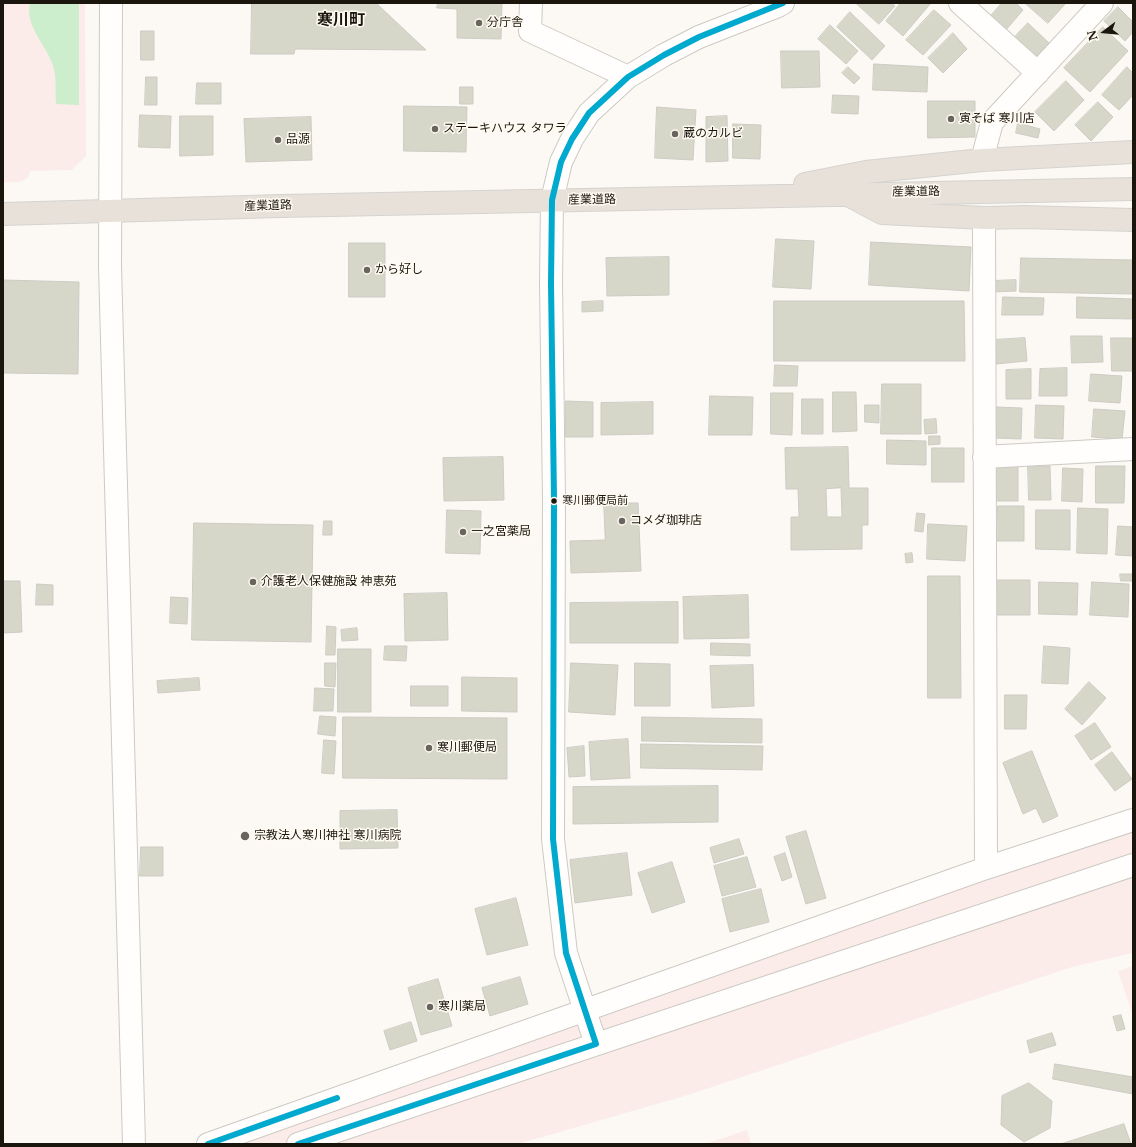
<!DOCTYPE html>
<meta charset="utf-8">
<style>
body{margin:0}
#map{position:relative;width:1136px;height:1147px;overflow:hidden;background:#fcf9f4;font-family:"Libre Baskerville",serif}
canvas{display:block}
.frame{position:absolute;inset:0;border:4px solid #1a160e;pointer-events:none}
.north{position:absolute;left:1084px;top:12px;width:40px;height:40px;-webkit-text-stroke:3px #fffaf1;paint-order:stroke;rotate:254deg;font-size:11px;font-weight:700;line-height:16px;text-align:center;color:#1a160e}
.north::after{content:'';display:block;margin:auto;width:14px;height:18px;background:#1a160e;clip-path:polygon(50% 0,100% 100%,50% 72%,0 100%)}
</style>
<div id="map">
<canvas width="1136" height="1147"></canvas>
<div class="frame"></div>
<div class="north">N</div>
</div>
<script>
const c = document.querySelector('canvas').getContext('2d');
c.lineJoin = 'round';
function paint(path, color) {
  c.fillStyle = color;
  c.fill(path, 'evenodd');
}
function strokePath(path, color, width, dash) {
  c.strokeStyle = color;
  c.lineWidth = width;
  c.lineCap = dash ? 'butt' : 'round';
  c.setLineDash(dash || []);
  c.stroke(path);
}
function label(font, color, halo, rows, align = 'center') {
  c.font = font + ' "Libre Baskerville","Noto Sans JP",serif';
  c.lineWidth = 3;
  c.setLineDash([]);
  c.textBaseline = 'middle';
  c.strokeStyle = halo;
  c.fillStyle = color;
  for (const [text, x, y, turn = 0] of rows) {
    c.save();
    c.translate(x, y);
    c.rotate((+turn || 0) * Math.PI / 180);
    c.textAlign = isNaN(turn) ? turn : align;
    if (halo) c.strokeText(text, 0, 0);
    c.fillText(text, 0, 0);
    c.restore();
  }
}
const green = new Path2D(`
 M 3,3 L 85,3 L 86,156 L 72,170 L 30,171 C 28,185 14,182 3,182 Z
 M 1133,818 L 1133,953 L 1072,967 L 688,1095 L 518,1144 L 224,1144 Z
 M 1133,966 L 1133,1016 L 1118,971 Z
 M 747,1130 L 751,1144 L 705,1144 Z`);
const water = new Path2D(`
 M 30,3 L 79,3 L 79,105 L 56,104 C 55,92 57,77 53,66 C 47,45 24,26 30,3 Z`);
const building = new Path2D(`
 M 252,3 L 376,3 L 426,50 L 295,49 L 294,54 L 251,54 Z
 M 438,3 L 502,3 L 501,39 L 457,38 L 457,9 L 437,8 Z
 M 856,3 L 891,3 L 895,6 L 879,24 Z
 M 901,3 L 931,3 L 903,36 L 886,21 Z
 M 1002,3 L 1016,3 L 1023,10 L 1005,31 L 989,18 Z
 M 1025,3 L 1066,3 L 1048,23 Z
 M 1118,7 L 1133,22 L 1133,32 L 1125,41 L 1104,21 Z
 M 934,10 L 951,25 L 923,55 L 906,40 Z
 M 850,12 L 885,46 L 872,60 L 837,27 Z
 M 1028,23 L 1049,43 L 1035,58 L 1013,39 Z
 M 830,25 L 858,51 L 846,64 L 818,39 Z
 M 1103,27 L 1128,51 L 1090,92 L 1064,68 Z
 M 141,31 L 154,31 L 154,60 L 141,60 Z
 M 953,33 L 967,49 L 943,73 L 928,58 Z
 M 781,51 L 819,51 L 820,87 L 782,88 Z
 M 874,64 L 928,67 L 927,92 L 873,90 Z
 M 848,67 L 860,78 L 854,84 L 842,73 Z
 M 1127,67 L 1133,73 L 1133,95 L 1119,110 L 1102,95 Z
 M 146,77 L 157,77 L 157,105 L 145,105 Z
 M 1066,81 L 1084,100 L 1054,131 L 1035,112 Z
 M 197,83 L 221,83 L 221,104 L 196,104 Z
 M 460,87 L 473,87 L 473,104 L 460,104 Z
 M 833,95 L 859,96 L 858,114 L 832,113 Z
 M 928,101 L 975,101 L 975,137 L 928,138 Z
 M 1098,102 L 1113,117 L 1091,141 L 1075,125 Z
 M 404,106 L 467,107 L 466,152 L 404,151 Z
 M 657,107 L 696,110 L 693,160 L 655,158 Z
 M 140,115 L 171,116 L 170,148 L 139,147 Z
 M 180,116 L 213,116 L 213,155 L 180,156 Z
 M 727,116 L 728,161 L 706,162 L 706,117 Z
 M 311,117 L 312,160 L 246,162 L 244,119 Z
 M 1018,123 L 1040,129 L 1038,138 L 1016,133 Z
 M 733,124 L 761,125 L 760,159 L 733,158 Z
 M 776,239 L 814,241 L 811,289 L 773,287 Z
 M 871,242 L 971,247 L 969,291 L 869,285 Z
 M 349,243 L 385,243 L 385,297 L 349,297 Z
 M 669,257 L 669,295 L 607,296 L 606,258 Z
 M 1021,258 L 1133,260 L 1133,294 L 1020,292 Z
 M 3,280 L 79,282 L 78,374 L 3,373 Z
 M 1016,280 L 1016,291 L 994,292 L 993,281 Z
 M 1003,297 L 1044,298 L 1043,315 L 1002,315 Z
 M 1077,297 L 1133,299 L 1133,319 L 1077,318 Z
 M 603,301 L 603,311 L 582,312 L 582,302 Z
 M 774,301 L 964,301 L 965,361 L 774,361 Z
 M 1071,336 L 1102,336 L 1103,362 L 1072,363 Z
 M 1025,338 L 1027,361 L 996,364 L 994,340 Z
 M 1111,338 L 1133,338 L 1133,371 L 1112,371 Z
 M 775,365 L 798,366 L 797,386 L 774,386 Z
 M 1067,368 L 1067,396 L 1039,396 L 1040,369 Z
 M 1031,369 L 1031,399 L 1006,399 L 1006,370 Z
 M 1091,374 L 1122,376 L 1120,403 L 1089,401 Z
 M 882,384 L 921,384 L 921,434 L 881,434 Z
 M 833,392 L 856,392 L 857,431 L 833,432 Z
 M 771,393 L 793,393 L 792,435 L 771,434 Z
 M 710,396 L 753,397 L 752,435 L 709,435 Z
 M 802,399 L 823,399 L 823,434 L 802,434 Z
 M 566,401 L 593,402 L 593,437 L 566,437 Z
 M 653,402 L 653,434 L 601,435 L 601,403 Z
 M 865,405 L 879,405 L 879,423 L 865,422 Z
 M 1036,405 L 1064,406 L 1063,439 L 1035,438 Z
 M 996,407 L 1022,408 L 1021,439 L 995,438 Z
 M 1094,409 L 1125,411 L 1122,439 L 1092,437 Z
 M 936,419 L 937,433 L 925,434 L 924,420 Z
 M 929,436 L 940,436 L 940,444 L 929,445 Z
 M 887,440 L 926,441 L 926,465 L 887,464 Z
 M 848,447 L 849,488 L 868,488 L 868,525 L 862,525 L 862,549 L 791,550 L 791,517 L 799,517 L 798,489 L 786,489 L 785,448 ZM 841,488 L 842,517 L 827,517 L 826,489 Z
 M 932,448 L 964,448 L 964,482 L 932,482 Z
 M 503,457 L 504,500 L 444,501 L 443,458 Z
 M 996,465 L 1018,465 L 1018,501 L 995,501 Z
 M 1028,466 L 1050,466 L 1051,500 L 1029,500 Z
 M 1096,466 L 1125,466 L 1124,503 L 1096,503 Z
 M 1063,468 L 1083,469 L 1082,502 L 1062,501 Z
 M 604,503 L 638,503 L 641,571 L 571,573 L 570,541 L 605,540 Z
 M 998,506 L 1024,506 L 1024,541 L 997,541 Z
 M 1078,508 L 1108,509 L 1107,554 L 1077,553 Z
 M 447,510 L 481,511 L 480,554 L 446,553 Z
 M 1036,510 L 1070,510 L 1070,550 L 1036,549 Z
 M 917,513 L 925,514 L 923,532 L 915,531 Z
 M 324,521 L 332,521 L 332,535 L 323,535 Z
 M 194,523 L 313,525 L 311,642 L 192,640 Z
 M 928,524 L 967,526 L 965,561 L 927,559 Z
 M 1118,526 L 1133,527 L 1133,556 L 1116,555 Z
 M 912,553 L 913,562 L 906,563 L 905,554 Z
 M 1120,574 L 1133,574 L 1133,581 L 1121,581 Z
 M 928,576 L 960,576 L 961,698 L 928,698 Z
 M 995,580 L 1030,580 L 1030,615 L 995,615 Z
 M 3,581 L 20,581 L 22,632 L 3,633 Z
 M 1039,582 L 1078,583 L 1077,615 L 1039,614 Z
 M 1092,582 L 1129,584 L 1128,617 L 1090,615 Z
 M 37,584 L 53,585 L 53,605 L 36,605 Z
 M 447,593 L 448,640 L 405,641 L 404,594 Z
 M 748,595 L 749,638 L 684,639 L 683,597 Z
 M 171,597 L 188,598 L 187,624 L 170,623 Z
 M 678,602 L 678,643 L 570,643 L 570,603 Z
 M 327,626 L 336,627 L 335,655 L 326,655 Z
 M 357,628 L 358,640 L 342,641 L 341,630 Z
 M 711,643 L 750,644 L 750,656 L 711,655 Z
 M 385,646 L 407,646 L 406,661 L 384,660 Z
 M 1044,646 L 1070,648 L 1068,684 L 1042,683 Z
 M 338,649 L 371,649 L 371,712 L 338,712 Z
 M 325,663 L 336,663 L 335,687 L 325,686 Z
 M 571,663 L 618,665 L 615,715 L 569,712 Z
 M 635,663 L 670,664 L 670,706 L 635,706 Z
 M 753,665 L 754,706 L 712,708 L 710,666 Z
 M 462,677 L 517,678 L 517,712 L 462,711 Z
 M 199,678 L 200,690 L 158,693 L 157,681 Z
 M 1089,682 L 1106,698 L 1082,725 L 1065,709 Z
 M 411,686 L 448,686 L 448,706 L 411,706 Z
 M 315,688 L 334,689 L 333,711 L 314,711 Z
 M 1005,695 L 1027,695 L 1026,729 L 1005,729 Z
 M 320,716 L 336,717 L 335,736 L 318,734 Z
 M 343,717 L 507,718 L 507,779 L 343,778 Z
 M 642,717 L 762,719 L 762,743 L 642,741 Z
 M 1095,723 L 1111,747 L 1091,760 L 1075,736 Z
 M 628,739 L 630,778 L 591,780 L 589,742 Z
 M 324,740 L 336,741 L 334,774 L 322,773 Z
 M 641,744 L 763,746 L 762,770 L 641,768 Z
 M 584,746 L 585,776 L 569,777 L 567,748 Z
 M 1032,751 L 1058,816 L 1043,823 L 1036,808 L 1023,814 L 1003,763 Z
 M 1112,752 L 1132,779 L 1115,791 L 1095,765 Z
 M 718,786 L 718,822 L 573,824 L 573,787 Z
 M 397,810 L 398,848 L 340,849 L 340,811 Z
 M 806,831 L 826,898 L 806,904 L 786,837 Z
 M 739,839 L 744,854 L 714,863 L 710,848 Z
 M 141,847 L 163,847 L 163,876 L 140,876 Z
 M 627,853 L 632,895 L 575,903 L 570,860 Z
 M 785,853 L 792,877 L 782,881 L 774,857 Z
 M 747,857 L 756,887 L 722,896 L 714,866 Z
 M 672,862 L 685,902 L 652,913 L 638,873 Z
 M 761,889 L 769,922 L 730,932 L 722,899 Z
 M 516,898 L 528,945 L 487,955 L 475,909 Z
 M 520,977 L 528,1004 L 490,1016 L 482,988 Z
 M 438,979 L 452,1026 L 421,1035 L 408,988 Z
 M 1121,1015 L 1125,1029 L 1117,1031 L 1113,1017 Z
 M 411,1022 L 417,1041 L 390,1050 L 384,1031 Z
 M 1052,1033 L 1056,1045 L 1030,1053 L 1027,1041 Z
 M 1055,1064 L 1133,1077 L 1133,1094 L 1053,1079 Z
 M 1029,1083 L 1052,1101 L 1050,1128 L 1024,1142 L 1001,1125 L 1002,1096 Z
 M 1124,1124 L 1131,1144 L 1061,1144 Z`);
const minor = new Path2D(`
 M 111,3 L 110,266 L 134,1144
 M 531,3 L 530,31 L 628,77
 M 960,3 L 1038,73
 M 982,160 L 992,122 L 1102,3
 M 984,218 L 986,868
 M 984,457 L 1133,449
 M 596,1044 L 566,953 L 553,839 L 554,499 L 551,283 L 552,200 L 561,162 L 572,139 L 589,113 L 628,77 L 664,55 L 699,37 L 778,6 L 783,3
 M 208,1144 L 986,868 L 1133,820
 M 298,1144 L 1133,865`);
const major = new Path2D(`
 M 805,184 L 866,172 L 982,160 L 1133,152
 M 848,195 L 882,213 L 984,218 L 1024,217 L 1133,220
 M 3,214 L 281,206 L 1133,189`);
const bus1 = new Path2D(`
 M 208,1144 L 337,1098
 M 298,1144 L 596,1044 L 566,953 L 553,839 L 554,499 L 551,283 L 552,200 L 561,162 L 572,139 L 589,113 L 628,77 L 664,55 L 699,37 L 783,3`);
const markers = [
 [479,23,4,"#69655e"],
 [951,119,4,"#69655e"],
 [435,129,4,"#69655e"],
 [675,134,4,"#69655e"],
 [278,140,4,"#69655e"],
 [367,270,4,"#69655e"],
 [554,501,3.5,"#1a160e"],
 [622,521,4,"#69655e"],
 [463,532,4,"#69655e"],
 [253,582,4,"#69655e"],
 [429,748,4,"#69655e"],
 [245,836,5,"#69655e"],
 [430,1007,4,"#69655e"]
];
const busNames = [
 ["寒川郵便局前",562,501]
];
const poiNames = [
 ["分庁舎",487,23],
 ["寅そば 寒川店",959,119],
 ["ステーキハウス タワラ",443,129],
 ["蔵のカルビ",683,134],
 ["品源",286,140],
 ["から好し",375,270],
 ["コメダ珈琲店",630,521],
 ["一之宮薬局",471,532],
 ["介護老人保健施設 神恵苑",261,582],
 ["寒川郵便局",437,748],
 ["宗教法人寒川神社 寒川病院",254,836],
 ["寒川薬局",438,1007]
];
const streetNames = [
 ["産業道路",916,192,-1],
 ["産業道路",592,200,-1],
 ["産業道路",268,206,-2]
];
const districtNames = [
 ["寒川町",341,20]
];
paint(green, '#fbece9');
paint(water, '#cec');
paint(building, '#d7d7c9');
strokePath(building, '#cccbc4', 1);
strokePath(minor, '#cdcac3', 24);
strokePath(major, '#d5d3d0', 24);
strokePath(minor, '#fffefd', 22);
strokePath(major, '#e8e1d9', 22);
strokePath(bus1, '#00a9ce', 6);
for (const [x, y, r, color] of markers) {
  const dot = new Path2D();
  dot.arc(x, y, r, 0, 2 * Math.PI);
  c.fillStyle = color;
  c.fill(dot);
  strokePath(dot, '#fffaf1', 1.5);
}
label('11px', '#1a160e', '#fffaf1', busNames, 'left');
label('12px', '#1a160e', '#fffaf1', poiNames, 'left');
label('12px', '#1a160e', '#fffaf1', streetNames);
label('bold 16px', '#1a160e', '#fffaf1', districtNames);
</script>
